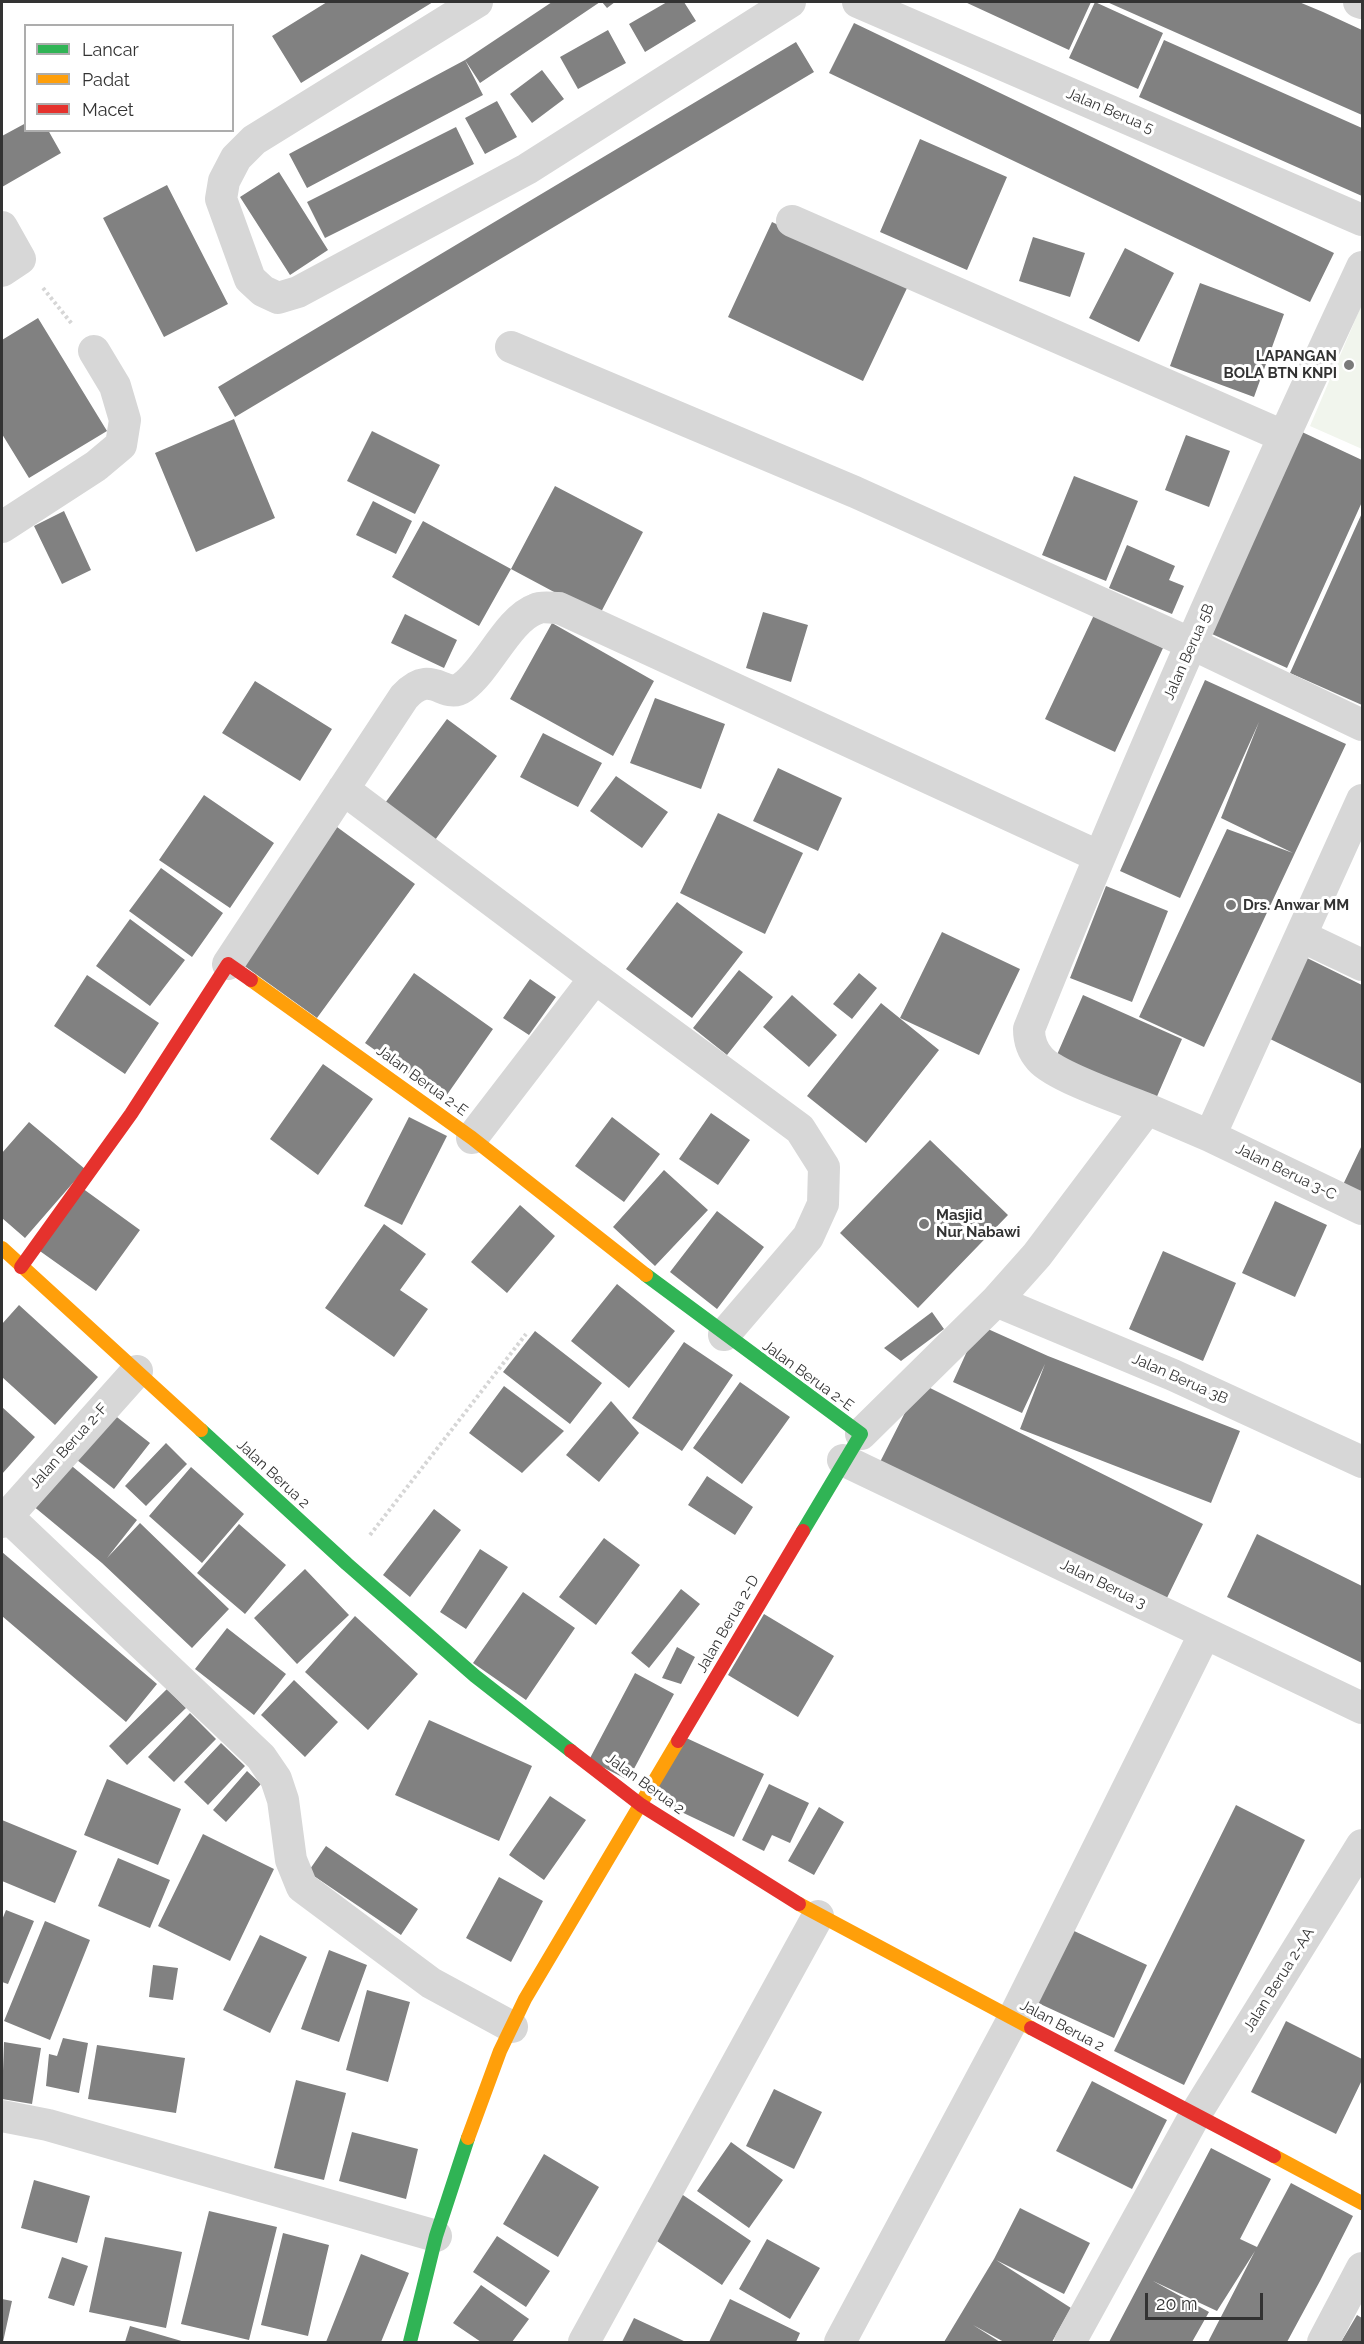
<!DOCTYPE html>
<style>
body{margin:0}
#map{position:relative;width:1364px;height:2344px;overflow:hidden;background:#fff;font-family:Raleway,sans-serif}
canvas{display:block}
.frame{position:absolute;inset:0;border:3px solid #333;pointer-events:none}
.legend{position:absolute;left:24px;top:24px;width:210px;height:108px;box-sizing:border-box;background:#fff;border:2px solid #adadad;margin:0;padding:8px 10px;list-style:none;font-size:18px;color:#333}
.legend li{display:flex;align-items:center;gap:12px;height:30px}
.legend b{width:30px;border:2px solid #adadad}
.scale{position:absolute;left:1145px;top:2293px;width:118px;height:27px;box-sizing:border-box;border:3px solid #333;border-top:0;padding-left:8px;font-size:18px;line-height:21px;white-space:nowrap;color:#333;-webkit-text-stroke:4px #fff;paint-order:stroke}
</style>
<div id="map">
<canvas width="1364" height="2344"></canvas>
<div class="frame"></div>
<ul class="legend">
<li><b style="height:8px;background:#30b455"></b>Lancar</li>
<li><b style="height:8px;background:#ff9f0a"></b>Padat</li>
<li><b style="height:8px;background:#e5322d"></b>Macet</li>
</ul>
<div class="scale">20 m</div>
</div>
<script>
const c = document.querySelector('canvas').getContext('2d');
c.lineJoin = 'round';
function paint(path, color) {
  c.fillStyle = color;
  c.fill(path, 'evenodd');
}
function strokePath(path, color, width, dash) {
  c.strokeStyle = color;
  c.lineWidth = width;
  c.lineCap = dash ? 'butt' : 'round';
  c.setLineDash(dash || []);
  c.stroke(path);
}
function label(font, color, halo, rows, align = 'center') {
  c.font = font + ' Raleway,sans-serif';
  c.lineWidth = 6;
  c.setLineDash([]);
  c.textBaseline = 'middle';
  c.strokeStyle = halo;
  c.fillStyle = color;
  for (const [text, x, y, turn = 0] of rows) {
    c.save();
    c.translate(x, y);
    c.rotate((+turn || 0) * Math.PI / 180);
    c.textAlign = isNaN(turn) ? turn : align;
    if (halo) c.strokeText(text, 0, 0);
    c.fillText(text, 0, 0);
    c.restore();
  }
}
const green = new Path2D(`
 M 1362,304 L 1362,449 L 1310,426 Z`);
const building = new Path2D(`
 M 327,2 L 433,2 L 301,83 L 272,36 Z
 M 552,2 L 600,2 L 480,83 L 465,60 Z
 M 602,2 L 615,2 L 607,8 Z
 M 667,2 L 684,2 L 696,21 L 645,52 L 629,24 Z
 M 965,2 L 1091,2 L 1069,50 Z
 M 1095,2 L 1163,33 L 1138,89 L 1069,58 Z
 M 1107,2 L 1299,2 L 1323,12 L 1362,30 L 1362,115 Z
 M 854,23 L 1334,253 L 1310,302 L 829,73 Z
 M 608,30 L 626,63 L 578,89 L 560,57 Z
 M 1164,40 L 1362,128 L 1362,196 L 1139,97 Z
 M 796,42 L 814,72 L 235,417 L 218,387 Z
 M 465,60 L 483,95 L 307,188 L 289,154 Z
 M 542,70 L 564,99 L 532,123 L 510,94 Z
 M 497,101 L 517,137 L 485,154 L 465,118 Z
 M 26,123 L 26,130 L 48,130 L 61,153 L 2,187 L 2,136 Z
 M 456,127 L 474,164 L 325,238 L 307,202 Z
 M 920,139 L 1007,177 L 967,270 L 880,232 Z
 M 279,172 L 328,250 L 290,275 L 240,197 Z
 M 167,185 L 228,304 L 164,337 L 103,218 Z
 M 772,222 L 908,286 L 863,381 L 728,317 Z
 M 1033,237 L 1085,253 L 1070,297 L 1019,281 Z
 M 1125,248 L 1174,273 L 1139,342 L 1089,318 Z
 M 1200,283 L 1284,314 L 1254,397 L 1170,366 Z
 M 38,318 L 107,431 L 29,478 L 2,434 L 2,340 Z
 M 234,419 L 275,518 L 196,552 L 155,453 Z
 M 372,431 L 440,465 L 415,514 L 347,481 Z
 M 1302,432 L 1362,460 L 1362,502 L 1287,668 L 1212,634 Z
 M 1186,435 L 1230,451 L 1209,507 L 1165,490 Z
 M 1074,476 L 1138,501 L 1106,581 L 1042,555 Z
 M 555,486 L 643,532 L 599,616 L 511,569 Z
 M 373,501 L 412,521 L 396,554 L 356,535 Z
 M 64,511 L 91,570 L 62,584 L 34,526 Z
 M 1362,513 L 1362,705 L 1290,673 Z
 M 423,521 L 511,569 L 479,626 L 392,577 Z
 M 1127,545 L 1175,566 L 1169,580 L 1184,586 L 1172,614 L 1109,588 Z
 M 763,612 L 808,625 L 791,682 L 746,668 Z
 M 405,614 L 457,640 L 444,668 L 391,643 Z
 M 1094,615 L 1163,648 L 1115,752 L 1045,719 Z
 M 552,623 L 654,681 L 613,756 L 510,699 Z
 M 1205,680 L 1346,744 L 1204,1047 L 1139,1017 L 1227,829 L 1293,853 L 1221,818 L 1259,722 L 1180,898 L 1120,871 Z
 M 255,681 L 332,729 L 300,781 L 222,733 Z
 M 655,698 L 725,724 L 701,789 L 630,763 Z
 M 447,719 L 497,756 L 435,840 L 385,803 Z
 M 543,733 L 602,763 L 578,807 L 520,777 Z
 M 778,768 L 842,798 L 818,851 L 753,821 Z
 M 616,776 L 668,812 L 642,848 L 590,811 Z
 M 204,795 L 274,843 L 230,908 L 159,860 Z
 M 718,813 L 803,853 L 765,934 L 680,893 Z
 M 337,827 L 415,884 L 317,1018 L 239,962 Z
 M 161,868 L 223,913 L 192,957 L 129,911 Z
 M 1106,886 L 1168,911 L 1132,1002 L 1070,978 Z
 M 677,902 L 743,952 L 692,1018 L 626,969 Z
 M 130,919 L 185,960 L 150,1006 L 96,966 Z
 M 942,932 L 1020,969 L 979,1055 L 900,1018 Z
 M 1305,957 L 1362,985 L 1362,1084 L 1266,1037 Z
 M 739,970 L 773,997 L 727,1055 L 693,1028 Z
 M 414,973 L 493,1029 L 444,1099 L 365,1043 Z
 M 859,973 L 877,988 L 852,1019 L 833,1004 Z
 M 87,975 L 159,1023 L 125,1074 L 54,1026 Z
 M 530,979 L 556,997 L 529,1035 L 503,1018 Z
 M 792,995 L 837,1035 L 809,1067 L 763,1027 Z
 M 1083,995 L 1182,1039 L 1155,1101 L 1056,1057 Z
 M 881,1003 L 939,1050 L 866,1143 L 807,1096 Z
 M 323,1064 L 373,1099 L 318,1175 L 270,1139 Z
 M 711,1113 L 750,1140 L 718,1185 L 679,1159 Z
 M 409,1117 L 447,1136 L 402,1225 L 364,1206 Z
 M 612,1117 L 660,1154 L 624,1202 L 575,1166 Z
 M 29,1122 L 85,1169 L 25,1238 L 2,1218 L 2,1153 Z
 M 930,1140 L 1008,1215 L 918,1308 L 840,1233 Z
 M 1362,1145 L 1362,1202 L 1340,1191 Z
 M 664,1170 L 708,1210 L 655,1266 L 613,1227 Z
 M 82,1188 L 140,1230 L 96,1291 L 37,1249 Z
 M 1275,1201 L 1327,1225 L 1295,1297 L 1242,1273 Z
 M 520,1205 L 555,1236 L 507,1293 L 471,1262 Z
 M 717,1211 L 764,1247 L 717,1309 L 670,1272 Z
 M 384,1224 L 426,1254 L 400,1290 L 428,1309 L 394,1357 L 325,1308 Z
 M 1163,1251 L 1236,1283 L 1203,1361 L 1129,1329 Z
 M 617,1284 L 675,1331 L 629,1388 L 571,1341 Z
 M 19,1305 L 98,1377 L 55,1425 L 2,1377 L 2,1324 Z
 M 932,1312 L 944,1329 L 901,1361 L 884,1348 Z
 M 979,1325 L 1048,1356 L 1240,1431 L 1211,1503 L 1020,1429 L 1045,1364 L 1022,1413 L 953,1382 Z
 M 535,1331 L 602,1383 L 570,1424 L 503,1372 Z
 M 684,1342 L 733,1375 L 682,1451 L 632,1418 Z
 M 740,1382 L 790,1417 L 742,1484 L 693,1448 Z
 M 920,1383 L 1203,1524 L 1164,1604 L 880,1462 Z
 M 504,1386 L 564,1431 L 522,1473 L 469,1433 Z
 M 611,1401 L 639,1433 L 599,1482 L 566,1455 Z
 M 2,1407 L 35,1437 L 2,1474 Z
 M 113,1414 L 150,1443 L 114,1489 L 77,1460 Z
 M 166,1443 L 187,1464 L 146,1506 L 125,1486 Z
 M 67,1462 L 137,1520 L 107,1558 L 140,1523 L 229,1609 L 192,1648 L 102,1563 L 32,1505 Z
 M 191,1467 L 244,1514 L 202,1563 L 149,1516 Z
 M 707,1476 L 753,1507 L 735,1535 L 688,1505 Z
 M 434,1509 L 461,1530 L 410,1597 L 383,1575 Z
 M 239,1524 L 286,1565 L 245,1614 L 197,1573 Z
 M 1257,1534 L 1362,1586 L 1362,1663 L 1227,1597 Z
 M 604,1538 L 640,1565 L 596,1625 L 559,1597 Z
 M 480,1549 L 508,1567 L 466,1629 L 440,1612 Z
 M 2,1552 L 157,1684 L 126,1722 L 2,1616 Z
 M 305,1569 L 349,1615 L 297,1664 L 254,1618 Z
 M 681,1589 L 700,1604 L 649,1668 L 631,1653 Z
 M 523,1592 L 575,1628 L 526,1700 L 473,1663 Z
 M 764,1614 L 834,1656 L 798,1717 L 728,1675 Z
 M 355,1616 L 418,1674 L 368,1730 L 305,1672 Z
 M 227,1628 L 286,1674 L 254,1715 L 195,1669 Z
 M 677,1647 L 695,1657 L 681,1684 L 662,1678 Z
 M 635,1673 L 674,1694 L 628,1780 L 589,1760 Z
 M 294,1680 L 338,1722 L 305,1757 L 261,1715 Z
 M 167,1689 L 186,1708 L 127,1765 L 109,1746 Z
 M 190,1713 L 216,1739 L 174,1782 L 148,1757 Z
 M 429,1720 L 532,1766 L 499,1841 L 395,1795 Z
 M 682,1736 L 764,1774 L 734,1837 L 652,1798 Z
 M 221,1743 L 245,1766 L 208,1805 L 184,1782 Z
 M 247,1771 L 261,1784 L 226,1822 L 213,1810 Z
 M 107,1779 L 181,1809 L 158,1865 L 84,1835 Z
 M 769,1784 L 809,1803 L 790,1843 L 772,1835 L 764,1851 L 742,1840 Z
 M 550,1796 L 586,1820 L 544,1880 L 509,1855 Z
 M 1236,1805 L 1305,1840 L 1184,2085 L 1114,2051 Z
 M 819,1807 L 844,1822 L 814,1875 L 788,1861 Z
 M 2,1820 L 77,1851 L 55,1903 L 2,1881 Z
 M 203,1834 L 274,1869 L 230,1961 L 158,1926 Z
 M 326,1846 L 418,1909 L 401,1935 L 308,1872 Z
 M 118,1858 L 170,1880 L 150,1928 L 98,1906 Z
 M 499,1877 L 543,1901 L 511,1962 L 466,1938 Z
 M 6,1910 L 34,1921 L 8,1984 L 2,1982 L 2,1920 Z
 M 45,1921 L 90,1940 L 50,2040 L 4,2021 Z
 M 1072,1930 L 1147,1965 L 1114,2038 L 1038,2003 Z
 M 260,1935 L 307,1957 L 270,2033 L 223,2010 Z
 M 329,1950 L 367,1965 L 339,2042 L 301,2029 Z
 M 153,1965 L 178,1968 L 173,2000 L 149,1997 Z
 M 367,1990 L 410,2002 L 388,2082 L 346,2070 Z
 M 1286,2021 L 1362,2059 L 1362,2080 L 1336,2134 L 1251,2092 Z
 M 63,2038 L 88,2043 L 79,2093 L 46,2086 L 49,2054 L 57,2056 Z
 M 4,2042 L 41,2048 L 32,2104 L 2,2099 Z
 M 97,2045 L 185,2058 L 176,2113 L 88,2099 Z
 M 296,2080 L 346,2093 L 324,2180 L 274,2168 Z
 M 1092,2081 L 1167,2120 L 1132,2189 L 1056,2151 Z
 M 774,2089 L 822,2112 L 794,2169 L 746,2146 Z
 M 352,2132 L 418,2149 L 406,2199 L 339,2181 Z
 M 731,2142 L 783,2180 L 749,2228 L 697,2191 Z
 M 1211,2148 L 1271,2179 L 1240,2239 L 1257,2247 L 1291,2183 L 1353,2216 L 1320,2281 L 1287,2342 L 1208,2342 L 1255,2251 L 1217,2311 L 1153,2281 L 1209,2312 L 1192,2342 L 1109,2342 Z
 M 544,2154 L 599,2187 L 558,2257 L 503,2224 Z
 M 34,2180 L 90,2196 L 77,2243 L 21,2228 Z
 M 680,2193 L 751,2241 L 722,2285 L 651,2237 Z
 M 1020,2208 L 1090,2243 L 1064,2294 L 996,2260 L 1071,2308 L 1052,2342 L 1004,2342 L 973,2325 L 1000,2342 L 944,2342 L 994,2259 Z
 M 209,2211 L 277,2227 L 249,2340 L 181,2324 Z
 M 283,2233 L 329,2245 L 308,2336 L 261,2325 Z
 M 497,2236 L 550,2271 L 526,2307 L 473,2272 Z
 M 105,2237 L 182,2252 L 166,2328 L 89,2312 Z
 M 767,2239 L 820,2268 L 790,2319 L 739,2289 Z
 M 361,2254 L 409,2273 L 381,2342 L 326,2342 Z
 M 62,2257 L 88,2266 L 74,2306 L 48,2298 Z
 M 481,2285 L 529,2319 L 512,2342 L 481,2342 L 453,2323 Z
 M 2,2299 L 12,2301 L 3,2342 L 2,2342 Z
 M 730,2299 L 800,2333 L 796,2342 L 709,2342 Z
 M 1357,2315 L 1362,2318 L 1362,2342 L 1341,2342 Z
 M 634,2318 L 686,2342 L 622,2342 Z
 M 130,2326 L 185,2342 L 125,2342 Z`);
const path = new Path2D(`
 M 43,288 L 72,324
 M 370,1535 L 526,1334`);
const street = new Path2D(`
 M 477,2 L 254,140 L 236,158 L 224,181 L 221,199 L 250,279 L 263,291 L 278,298 L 298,292 L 527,169 L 790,2
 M 858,2 L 1362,220
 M 1359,2 L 1362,3
 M 792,221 L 1283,436
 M 2,227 L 20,259 L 2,271
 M 511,347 L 855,492 L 1192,644 L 1362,725
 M 2,527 L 96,466 L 121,445 L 125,420 L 115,386 L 94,351
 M 343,789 L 595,978
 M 1301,936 L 1362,965
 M 228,964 L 404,697 C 432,666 444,701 463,687 C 488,669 508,619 536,609 C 542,606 552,608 559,608 L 1098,856
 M 1147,1109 L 1210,1136 L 1362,1209
 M 1210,1136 L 1362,800
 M 472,1138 L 595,978 L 800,1129 L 824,1167 L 823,1204 L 808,1237 L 724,1335
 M 996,1301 L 1173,1375 L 1362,1462
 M 861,1434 L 996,1301 L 1037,1255 L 1147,1109 C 1122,1099 1056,1077 1040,1059 C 1032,1050 1029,1040 1029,1029 C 1132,772 1245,518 1362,267
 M 843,1460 L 1362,1708
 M 7,1516 L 261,1757 L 276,1779 L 283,1800 L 291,1860 L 302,1887 L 431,1983 L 512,2027
 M 2,1522 L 137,1371
 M 2,2116 L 48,2125 L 436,2236
 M 584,2342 L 818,1916
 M 840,2342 L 1013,2019 L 1205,1633
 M 1070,2342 L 1195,2115 L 1362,1845
 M 1323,2342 L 1362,2268`);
const fast = new Path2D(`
 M 646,1275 L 861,1434 L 803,1531
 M 201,1430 L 347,1564 L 475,1676 L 571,1751
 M 410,2342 L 436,2236 L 468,2138`);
const slow = new Path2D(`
 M 251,980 L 472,1138 L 646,1275
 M 2,1248 L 201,1430
 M 799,1904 L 1031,2028
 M 468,2138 L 500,2051 L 525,1999 L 678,1741
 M 1274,2156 L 1362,2203`);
const jam = new Path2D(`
 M 21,1267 L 131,1114 L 228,964 L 251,980
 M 678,1741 L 803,1531
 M 571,1751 L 641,1805 L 799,1904
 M 1031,2028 L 1274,2156`);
const markers = [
 [1349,365,6,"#7a7a7a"],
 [1231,905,6,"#7a7a7a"],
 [924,1224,6,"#7a7a7a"]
];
const streetNames = [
 ["Jalan Berua 5",1110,111,23],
 ["Jalan Berua 5B",1189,652,-66],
 ["Jalan Berua 2-E",422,1081,36],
 ["Jalan Berua 3-C",1286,1172,26],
 ["Jalan Berua 2-E",808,1376,36],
 ["Jalan Berua 3B",1180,1379,24],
 ["Jalan Berua 2-F",69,1446,-48],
 ["Jalan Berua 2",273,1474,43],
 ["Jalan Berua 3",1103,1584,26],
 ["Jalan Berua 2-D",728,1624,-60],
 ["Jalan Berua 2",645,1784,36],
 ["Jalan Berua 2-AA",1279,1980,-58],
 ["Jalan Berua 2",1062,2026,28]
];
const poiNames = [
 ["LAPANGAN",1337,356,"right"],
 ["BOLA BTN KNPI",1337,373,"right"],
 ["Drs. Anwar MM",1243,905],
 ["Masjid",936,1215],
 ["Nur Nabawi",936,1232]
];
paint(green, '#f1f5ed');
paint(building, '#818181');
strokePath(path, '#d6d6d6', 4, [3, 3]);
strokePath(street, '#d7d7d7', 32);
strokePath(fast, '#30b455', 14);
strokePath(slow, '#ff9f0a', 14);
strokePath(jam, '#e5322d', 14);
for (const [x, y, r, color] of markers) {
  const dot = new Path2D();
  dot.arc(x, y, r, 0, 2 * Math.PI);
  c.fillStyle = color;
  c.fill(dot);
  strokePath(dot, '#fff', 2);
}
label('15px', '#333', '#fff', streetNames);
label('bold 15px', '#333', '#fff', poiNames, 'left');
</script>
